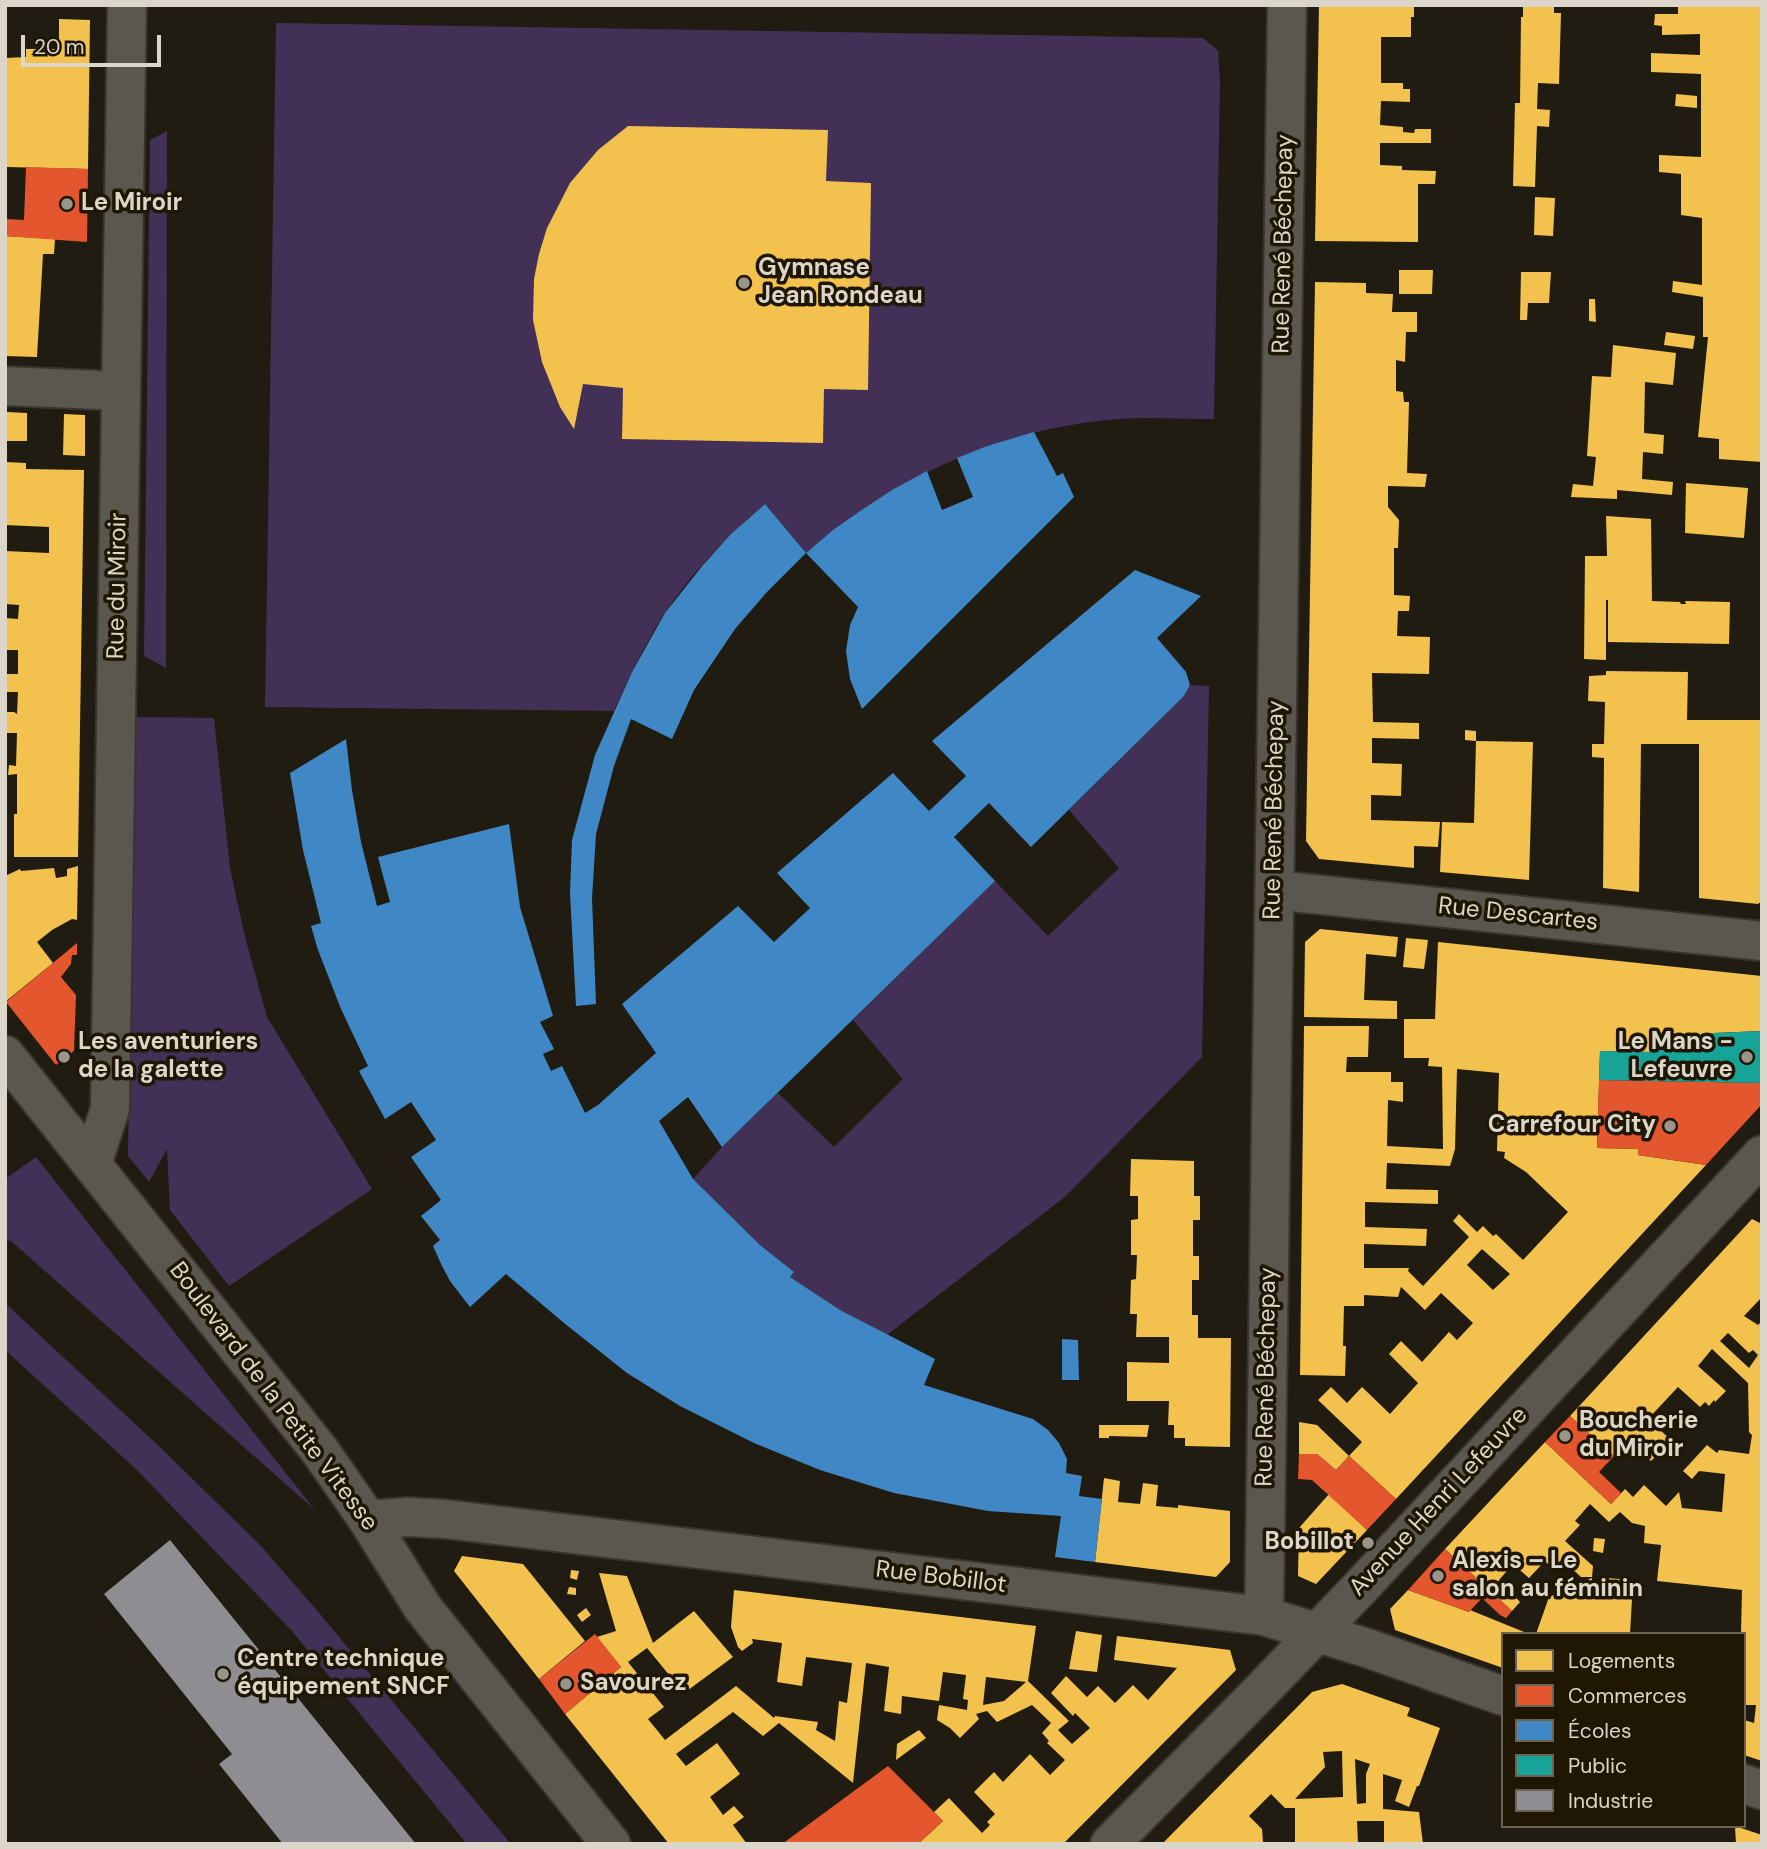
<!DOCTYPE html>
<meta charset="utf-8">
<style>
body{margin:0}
#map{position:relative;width:1767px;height:1849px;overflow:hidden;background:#211c11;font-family:"DM Sans",sans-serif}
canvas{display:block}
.frame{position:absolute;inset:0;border:7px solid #dbd6c9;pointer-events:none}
.legend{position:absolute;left:1501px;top:1632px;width:245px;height:196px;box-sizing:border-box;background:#1f1703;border:2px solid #6a6352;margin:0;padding:9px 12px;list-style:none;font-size:21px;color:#dbd6c9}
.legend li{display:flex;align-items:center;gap:14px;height:35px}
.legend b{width:35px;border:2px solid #6a6352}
.scale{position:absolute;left:21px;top:35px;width:140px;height:32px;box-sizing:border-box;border:4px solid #dbd6c9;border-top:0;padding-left:9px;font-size:21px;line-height:24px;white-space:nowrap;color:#dbd6c9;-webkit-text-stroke:5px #1f1703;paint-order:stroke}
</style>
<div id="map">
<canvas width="1767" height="1849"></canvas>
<div class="frame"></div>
<ul class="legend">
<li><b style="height:19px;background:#f2c14e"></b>Logements</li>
<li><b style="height:19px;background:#e4572e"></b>Commerces</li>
<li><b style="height:19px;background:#3f88c5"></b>Écoles</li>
<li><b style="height:19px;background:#17a398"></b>Public</li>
<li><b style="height:19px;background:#8d8d92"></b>Industrie</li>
</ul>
<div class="scale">20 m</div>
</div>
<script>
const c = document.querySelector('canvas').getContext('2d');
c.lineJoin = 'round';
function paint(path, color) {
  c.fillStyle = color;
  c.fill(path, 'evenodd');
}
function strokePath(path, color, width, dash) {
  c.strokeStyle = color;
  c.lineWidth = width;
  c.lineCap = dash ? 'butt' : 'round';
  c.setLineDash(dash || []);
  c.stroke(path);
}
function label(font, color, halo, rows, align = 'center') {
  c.font = font + ' "DM Sans",sans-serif';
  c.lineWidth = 7;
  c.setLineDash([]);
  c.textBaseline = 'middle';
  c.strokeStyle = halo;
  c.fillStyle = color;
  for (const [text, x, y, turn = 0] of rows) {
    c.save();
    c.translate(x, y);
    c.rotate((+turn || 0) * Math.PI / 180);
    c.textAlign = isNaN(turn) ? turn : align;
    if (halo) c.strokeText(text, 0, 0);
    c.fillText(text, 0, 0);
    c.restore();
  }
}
const green = new Path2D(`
 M 276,23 L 1203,38 L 1218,51 L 1220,82 L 1214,419 C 1178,419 1142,416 1107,420 C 995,431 890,480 806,553 L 765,504 C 720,542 678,587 650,638 C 636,662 625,686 614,711 L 265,707 Z
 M 167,131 L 166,668 L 144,656 L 150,140 Z
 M 1190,685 L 1209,686 L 1202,1057 L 1066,1196 L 887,1335 L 840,1310 L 790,1277 L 793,1272 L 760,1245 L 693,1179 L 722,1147 L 778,1093 L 834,1147 L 903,1079 L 853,1020 L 995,881 L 1048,936 L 1119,868 L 1069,810 L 1184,696 Z
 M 134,717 L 214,718 L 230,868 L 245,937 L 267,1017 L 372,1189 L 229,1286 L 170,1210 L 167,1149 L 149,1182 L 128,1156 Z
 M 36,1157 L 315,1510 L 11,1241 L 5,1239 L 5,1179 Z
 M 5,1303 L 161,1448 L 262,1547 L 320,1614 L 511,1844 L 467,1844 L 291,1630 L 136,1469 L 5,1350 Z`);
const homes = new Path2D(`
 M 1319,5 L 1414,5 L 1414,17 L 1411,17 L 1411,37 L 1381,37 L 1381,83 L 1403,83 L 1403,89 L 1410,89 L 1410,102 L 1381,101 L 1380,125 L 1403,127 L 1403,132 L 1414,133 L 1415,129 L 1431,129 L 1431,143 L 1380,143 L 1380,165 L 1402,166 L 1402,170 L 1436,171 L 1435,184 L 1418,184 L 1418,242 L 1315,241 Z
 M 1523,5 L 1554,5 L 1554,13 L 1561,13 L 1559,84 L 1538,83 L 1537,109 L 1550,110 L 1549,127 L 1537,126 L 1535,187 L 1513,186 L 1515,103 L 1520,103 L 1521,17 L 1523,17 Z
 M 1678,5 L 1762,5 L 1762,462 L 1719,459 L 1719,439 L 1698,437 L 1708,337 L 1703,337 L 1703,297 L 1672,292 L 1673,281 L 1702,285 L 1702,218 L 1681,215 L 1681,174 L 1659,172 L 1659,155 L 1701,157 L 1701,74 L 1651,72 L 1651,53 L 1700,55 L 1700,34 L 1662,35 L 1662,26 L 1654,25 L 1655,14 L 1678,14 Z
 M 59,19 L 90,20 L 88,169 L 7,167 L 7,145 L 5,145 L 5,58 L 26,57 L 26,49 L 59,49 Z
 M 1676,94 L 1697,96 L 1697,108 L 1675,106 Z
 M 628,126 L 828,130 L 826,181 L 871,183 L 868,390 L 824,389 L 823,443 L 622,439 L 623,388 L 583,384 L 574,429 L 560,407 L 542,362 L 533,320 L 534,279 L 539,254 L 547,228 L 570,183 L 598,150 Z
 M 1535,197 L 1555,198 L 1553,236 L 1534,235 Z
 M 5,236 L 55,239 L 54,254 L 43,254 L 37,357 L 5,356 Z
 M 1399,270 L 1433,270 L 1432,294 L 1399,294 Z
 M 1521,272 L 1551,272 L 1549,303 L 1528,303 L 1527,320 L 1520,320 Z
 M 1315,282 L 1366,283 L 1366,293 L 1393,294 L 1392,312 L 1417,312 L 1417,332 L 1406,332 L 1405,362 L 1396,360 L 1396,391 L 1403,392 L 1404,402 L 1409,402 L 1407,473 L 1427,474 L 1425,487 L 1388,486 L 1388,507 L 1399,520 L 1398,548 L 1394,548 L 1394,595 L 1410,596 L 1409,611 L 1398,611 L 1397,636 L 1430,637 L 1429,674 L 1372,673 L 1373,722 L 1419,723 L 1419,739 L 1372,738 L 1372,763 L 1402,764 L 1401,796 L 1371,795 L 1371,820 L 1440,822 L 1438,847 L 1414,846 L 1414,868 L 1319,859 L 1306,841 Z
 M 1589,299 L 1595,299 L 1596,322 L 1589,321 Z
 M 1666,332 L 1695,336 L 1693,349 L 1664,345 Z
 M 1613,345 L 1676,353 L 1673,385 L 1645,382 L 1644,433 L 1664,435 L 1663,454 L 1643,452 L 1642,479 L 1673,482 L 1672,495 L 1617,490 L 1617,499 L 1571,497 L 1573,484 L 1593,486 L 1596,457 L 1587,456 L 1592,376 L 1611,377 Z
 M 7,412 L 27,413 L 27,441 L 6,441 Z
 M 64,414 L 85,415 L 85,456 L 63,455 Z
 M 5,462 L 26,463 L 26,469 L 84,470 L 78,857 L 14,857 L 14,814 L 17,814 L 17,774 L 8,775 L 9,765 L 16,766 L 17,733 L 5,733 L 5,712 L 14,712 L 17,714 L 18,692 L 5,692 L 5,674 L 18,674 L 18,650 L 5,650 L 5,618 L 18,619 L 19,605 L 5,604 L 5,551 L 49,553 L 49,527 L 5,525 Z
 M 1686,483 L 1748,488 L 1744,538 L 1685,533 Z
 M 1606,516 L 1651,519 L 1652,601 L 1680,602 L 1681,604 L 1686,604 L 1685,601 L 1730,602 L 1729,644 L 1608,642 L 1608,600 L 1606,600 L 1606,660 L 1584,659 L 1585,556 L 1607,556 Z
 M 1606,671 L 1688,672 L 1687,720 L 1762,720 L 1762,901 L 1758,904 L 1699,898 L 1699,744 L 1641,744 L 1639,892 L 1603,888 L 1604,758 L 1592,757 L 1592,744 L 1604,744 L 1605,702 L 1588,701 L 1589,676 L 1606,675 Z
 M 1465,730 L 1476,731 L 1476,741 L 1533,742 L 1529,880 L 1440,872 L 1442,822 L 1474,823 L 1476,741 L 1465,740 Z
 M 78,866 L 77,920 L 72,919 L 52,930 L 37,942 L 53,963 L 5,1002 L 5,876 L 20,869 L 21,871 L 54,868 L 56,878 L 67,876 L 67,869 Z
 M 1320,929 L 1398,937 L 1396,957 L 1366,954 L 1364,1000 L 1397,1001 L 1397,1019 L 1304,1017 L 1305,942 Z
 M 1406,938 L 1428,940 L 1424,969 L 1403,967 Z
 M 1438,942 L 1762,976 L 1762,1031 L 1714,1033 L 1689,1038 L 1650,1052 L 1600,1051 L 1597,1148 L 1638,1149 L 1638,1155 L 1706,1165 L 1396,1499 L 1349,1456 L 1362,1442 L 1318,1400 L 1331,1387 L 1347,1403 L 1362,1387 L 1390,1414 L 1418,1383 L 1389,1354 L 1401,1341 L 1422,1362 L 1449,1332 L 1457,1340 L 1473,1323 L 1441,1293 L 1425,1310 L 1401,1287 L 1398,1297 L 1364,1295 L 1364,1306 L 1344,1306 L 1343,1346 L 1346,1346 L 1345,1376 L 1300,1375 L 1304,1026 L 1369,1026 L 1368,1057 L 1347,1057 L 1346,1072 L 1391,1072 L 1391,1082 L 1403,1082 L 1403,1102 L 1388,1100 L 1387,1146 L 1443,1149 L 1442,1067 L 1428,1066 L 1429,1058 L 1404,1058 L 1404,1019 L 1435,1019 ZM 1457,1069 L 1499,1073 L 1497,1151 L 1505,1152 L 1504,1158 L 1526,1172 L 1568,1212 L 1523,1260 L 1496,1234 L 1493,1236 L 1483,1226 L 1477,1232 L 1459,1214 L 1453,1221 L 1469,1237 L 1423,1286 L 1408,1271 L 1409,1268 L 1364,1268 L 1364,1244 L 1426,1246 L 1427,1229 L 1365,1227 L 1365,1202 L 1438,1204 L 1438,1190 L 1386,1189 L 1387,1163 L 1450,1166 L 1455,1149 ZM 1482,1249 L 1510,1274 L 1493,1290 L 1467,1265 Z
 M 1131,1159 L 1194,1161 L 1194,1196 L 1200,1196 L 1200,1220 L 1193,1220 L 1193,1256 L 1199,1256 L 1199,1280 L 1192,1280 L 1192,1315 L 1198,1315 L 1198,1338 L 1231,1338 L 1230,1447 L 1185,1446 L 1185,1438 L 1174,1438 L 1174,1425 L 1168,1425 L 1169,1401 L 1127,1401 L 1127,1362 L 1169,1363 L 1169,1337 L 1136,1337 L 1137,1314 L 1130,1314 L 1131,1280 L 1136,1279 L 1137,1255 L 1131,1255 L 1131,1220 L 1138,1219 L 1138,1196 L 1130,1196 Z
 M 1752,1219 L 1762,1224 L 1762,1297 L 1744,1316 L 1758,1325 L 1762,1321 L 1762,1529 L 1760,1554 L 1762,1554 L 1762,1761 L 1744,1755 L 1744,1720 L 1754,1723 L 1756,1705 L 1744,1705 L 1744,1634 L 1741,1634 L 1742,1590 L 1657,1581 L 1661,1545 L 1644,1543 L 1645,1526 L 1632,1523 L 1620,1512 L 1609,1522 L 1590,1504 L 1575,1521 L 1580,1525 L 1565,1541 L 1593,1566 L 1592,1577 L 1581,1577 L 1562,1559 L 1553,1569 L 1545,1561 L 1529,1578 L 1513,1564 L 1499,1580 L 1520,1602 L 1512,1611 L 1445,1549 L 1545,1442 L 1611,1504 L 1625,1489 L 1633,1497 L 1644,1485 L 1666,1506 L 1679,1492 L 1682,1508 L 1722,1512 L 1725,1474 L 1699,1471 L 1692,1479 L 1683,1471 L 1707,1445 L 1717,1453 L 1719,1450 L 1749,1454 L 1752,1435 L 1749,1432 L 1748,1383 L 1712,1349 L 1698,1366 L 1726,1391 L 1715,1402 L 1714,1400 L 1709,1406 L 1705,1402 L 1700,1407 L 1678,1387 L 1648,1419 L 1671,1440 L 1666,1445 L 1671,1451 L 1666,1456 L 1661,1451 L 1651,1461 L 1629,1440 L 1614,1456 L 1570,1416 ZM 1728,1333 L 1749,1353 L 1753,1350 L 1758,1355 L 1749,1368 L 1720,1341 Z
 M 1299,1422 L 1317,1425 L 1349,1456 L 1336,1470 L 1317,1454 L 1299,1454 Z
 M 1099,1425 L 1149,1425 L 1147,1437 L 1109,1436 L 1109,1438 L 1099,1438 Z
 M 1104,1478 L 1120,1481 L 1118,1502 L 1140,1504 L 1143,1483 L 1158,1485 L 1156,1506 L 1178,1508 L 1178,1505 L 1230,1511 L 1230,1562 L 1216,1577 L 1095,1562 Z
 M 1329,1494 L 1367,1530 L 1316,1584 L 1298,1576 L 1299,1528 Z
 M 1594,1538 L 1605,1539 L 1603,1553 L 1593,1551 Z
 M 462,1556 L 523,1564 L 585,1641 L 539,1679 L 454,1571 Z
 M 571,1570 L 579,1571 L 577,1580 L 570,1578 Z
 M 599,1573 L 627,1576 L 653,1643 L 694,1611 L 733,1657 L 684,1693 L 647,1648 L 628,1662 L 664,1707 L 648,1719 L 665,1740 L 736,1686 L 774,1718 L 775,1716 L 818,1722 L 816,1730 L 835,1741 L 839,1701 L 847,1703 L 852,1663 L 806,1657 L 802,1686 L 777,1682 L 782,1643 L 752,1639 L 753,1643 L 742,1651 L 738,1647 L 731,1627 L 734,1590 L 1036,1626 L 1028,1681 L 1069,1721 L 1058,1730 L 1072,1744 L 1090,1728 L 1075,1713 L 1073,1716 L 1051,1693 L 1066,1676 L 1087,1697 L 1098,1686 L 1115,1703 L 1133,1685 L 1148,1700 L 1177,1668 L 1114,1660 L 1117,1636 L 1230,1650 L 1236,1670 L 1063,1844 L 918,1844 L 943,1821 L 934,1812 L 949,1798 L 982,1833 L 990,1825 L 987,1822 L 995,1814 L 974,1792 L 994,1772 L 1003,1782 L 1030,1754 L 1050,1775 L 1065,1760 L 1047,1743 L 1049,1741 L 1042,1733 L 1051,1723 L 1032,1705 L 997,1722 L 987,1711 L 976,1714 L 979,1719 L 960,1738 L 950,1728 L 937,1720 L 939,1705 L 967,1710 L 968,1700 L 963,1699 L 966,1675 L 943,1672 L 939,1701 L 902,1696 L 901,1714 L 884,1711 L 889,1667 L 866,1663 L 853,1783 L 779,1723 L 763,1736 L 733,1712 L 676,1754 L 686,1766 L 717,1743 L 740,1774 L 710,1797 L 723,1815 L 734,1806 L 744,1817 L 733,1825 L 747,1844 L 669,1844 L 565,1714 L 621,1667 L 597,1637 L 616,1631 ZM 986,1677 L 1026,1682 L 1004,1701 L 983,1705 Z
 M 1592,1578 L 1592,1580 L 1600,1582 L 1605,1578 L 1620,1579 L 1620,1598 L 1632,1599 L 1630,1634 L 1536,1634 L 1549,1597 Z
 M 569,1587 L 576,1588 L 576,1595 L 567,1594 Z
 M 1408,1590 L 1469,1612 L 1470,1610 L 1529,1634 L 1503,1634 L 1503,1668 L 1395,1630 L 1390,1609 Z
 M 586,1608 L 591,1615 L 582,1622 L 577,1615 Z
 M 1076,1631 L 1102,1635 L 1097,1672 L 1069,1669 Z
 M 1342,1684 L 1410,1708 L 1407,1716 L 1440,1728 L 1419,1786 L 1417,1786 L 1409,1807 L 1395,1801 L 1402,1780 L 1383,1774 L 1383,1809 L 1419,1812 L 1423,1844 L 1384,1844 L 1384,1821 L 1357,1821 L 1358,1844 L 1295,1844 L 1295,1808 L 1285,1808 L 1271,1794 L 1249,1816 L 1262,1829 L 1263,1842 L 1262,1844 L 1162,1844 L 1312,1692 ZM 1342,1751 L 1343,1797 L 1295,1799 L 1325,1767 L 1323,1752 ZM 1355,1759 L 1370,1764 L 1366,1774 L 1366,1803 L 1357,1804 Z
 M 919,1730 L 926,1738 L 896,1760 L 897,1744 Z
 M 1735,1826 L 1762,1835 L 1762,1844 L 1736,1844 Z`);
const shops = new Path2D(`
 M 26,167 L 88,169 L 87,242 L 5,236 L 5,219 L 24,220 Z
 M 77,943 L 77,955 L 72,955 L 71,964 L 61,977 L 76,995 L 74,1051 L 56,1065 L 6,1002 Z
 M 1599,1080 L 1762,1083 L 1762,1104 L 1706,1165 L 1638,1155 L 1638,1149 L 1597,1148 Z
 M 1570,1416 L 1614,1456 L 1599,1472 L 1621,1493 L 1611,1504 L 1545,1442 Z
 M 1299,1454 L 1317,1454 L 1336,1470 L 1349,1456 L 1396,1499 L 1367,1530 L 1312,1480 L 1298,1479 Z
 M 1445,1549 L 1512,1611 L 1506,1618 L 1500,1615 L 1482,1598 L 1469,1612 L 1408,1590 Z
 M 595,1634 L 621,1667 L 565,1714 L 539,1679 Z
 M 888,1766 L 943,1821 L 918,1844 L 782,1844 Z`);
const schools = new Path2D(`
 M 1034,432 L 1057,476 L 1063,473 L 1074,497 L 862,709 L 850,679 L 846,651 L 850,625 L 858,607 L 806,553 L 833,530 L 860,511 L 892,490 L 927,471 L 942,510 L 973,497 L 957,458 L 987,446 Z
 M 765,504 L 806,553 L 767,592 L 735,629 L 694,690 L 672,739 L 631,719 L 614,766 L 596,834 L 592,898 L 596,1004 L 576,1006 L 570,893 L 572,840 L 595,755 L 632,672 L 665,613 L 703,565 L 731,534 Z
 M 1135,570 L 1201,596 L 1157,638 L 1186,672 L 1190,685 L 1184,696 L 1031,847 L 989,803 L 954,837 L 995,881 L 722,1147 L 688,1097 L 659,1121 L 693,1179 L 760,1245 L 794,1272 L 790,1277 L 840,1310 L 935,1359 L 924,1385 L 1033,1419 L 1048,1430 L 1059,1443 L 1067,1459 L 1066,1473 L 1082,1476 L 1079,1496 L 1102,1499 L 1095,1562 L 1055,1557 L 1061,1516 L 988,1511 L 894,1493 L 820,1470 L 754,1443 L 680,1406 L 627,1373 L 564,1323 L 506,1274 L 470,1307 L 450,1281 L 442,1266 L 433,1246 L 440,1240 L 421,1216 L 441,1200 L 411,1157 L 436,1140 L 411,1102 L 385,1119 L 359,1071 L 368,1066 L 341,1009 L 318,950 L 311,926 L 321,923 L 303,850 L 290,773 L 346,739 L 352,790 L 361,842 L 377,906 L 390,902 L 378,857 L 509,824 L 520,907 L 553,1016 L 540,1022 L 554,1049 L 543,1054 L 551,1071 L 562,1066 L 585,1113 L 598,1105 L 656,1053 L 622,1004 L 738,906 L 774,942 L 810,908 L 777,873 L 893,773 L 929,811 L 966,776 L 932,741 Z
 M 1062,1339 L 1078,1340 L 1079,1380 L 1062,1380 Z`);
const public = new Path2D(`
 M 1762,1031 L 1762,1083 L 1599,1080 L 1600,1051 L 1650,1052 L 1689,1038 L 1714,1033 Z`);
const industry = new Path2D(`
 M 170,1540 L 416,1844 L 283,1844 L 219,1764 L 232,1754 L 104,1594 Z`);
const minor = new Path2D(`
 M 5,386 L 121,391
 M 1274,890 L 1762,941
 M 5,1055 L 320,1451 L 368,1520 L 423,1608 L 611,1844
 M 92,1164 L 110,1109 L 127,5
 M 368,1520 L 408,1517 L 445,1519 L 1264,1616 L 1370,1649 L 1503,1696
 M 1264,1616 L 1287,5
 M 1744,1784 L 1762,1790
 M 1110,1844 L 1261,1691 L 1357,1591 L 1762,1155`);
const markers = [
 [67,204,7,"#9a9589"],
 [744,283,7,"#9a9589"],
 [64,1057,7,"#9a9589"],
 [1747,1057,7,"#9a9589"],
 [1670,1126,7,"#9a9589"],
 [1565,1436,7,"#9a9589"],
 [1368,1543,7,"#9a9589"],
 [1438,1576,7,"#9a9589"],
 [223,1674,7,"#9a9589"],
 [566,1684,7,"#9a9589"]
];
const poiNames = [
 ["Le Miroir",81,204],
 ["Gymnase",758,269],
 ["Jean Rondeau",758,297],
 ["Les aventuriers",78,1043],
 ["de la galette",78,1071],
 ["Le Mans -",1733,1043,"right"],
 ["Lefeuvre",1733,1071,"right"],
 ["Carrefour City",1656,1126,"right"],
 ["Boucherie",1579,1422],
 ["du Miroir",1579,1450],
 ["Bobillot",1354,1543,"right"],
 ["Alexis – Le",1452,1562],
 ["salon au féminin",1452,1590],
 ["Centre technique",237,1660],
 ["équipement SNCF",237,1688],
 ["Savourez",580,1684]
];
const streetNames = [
 ["Rue René Béchepay",1284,244,-89],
 ["Rue du Miroir",118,586,-89],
 ["Rue René Béchepay",1275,810,-89],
 ["Rue Descartes",1518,915,6],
 ["Rue René Béchepay",1267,1377,-89],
 ["Boulevard de la Petite Vitesse",273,1397,53],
 ["Avenue Henri Lefeuvre",1439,1502,-47],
 ["Rue Bobillot",941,1578,7]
];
paint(green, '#423056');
paint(homes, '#f2c14e');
paint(shops, '#e4572e');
paint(schools, '#3f88c5');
paint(public, '#17a398');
paint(industry, '#8d8d92');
strokePath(minor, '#39352d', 42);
strokePath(minor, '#5a574e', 38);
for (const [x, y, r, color] of markers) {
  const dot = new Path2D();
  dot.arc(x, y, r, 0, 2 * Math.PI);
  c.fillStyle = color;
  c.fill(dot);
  strokePath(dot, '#1f1703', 2.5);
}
label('bold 24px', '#dbd6c9', '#1f1703', poiNames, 'left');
label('24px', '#dbd6c9', '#1f1703', streetNames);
</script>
